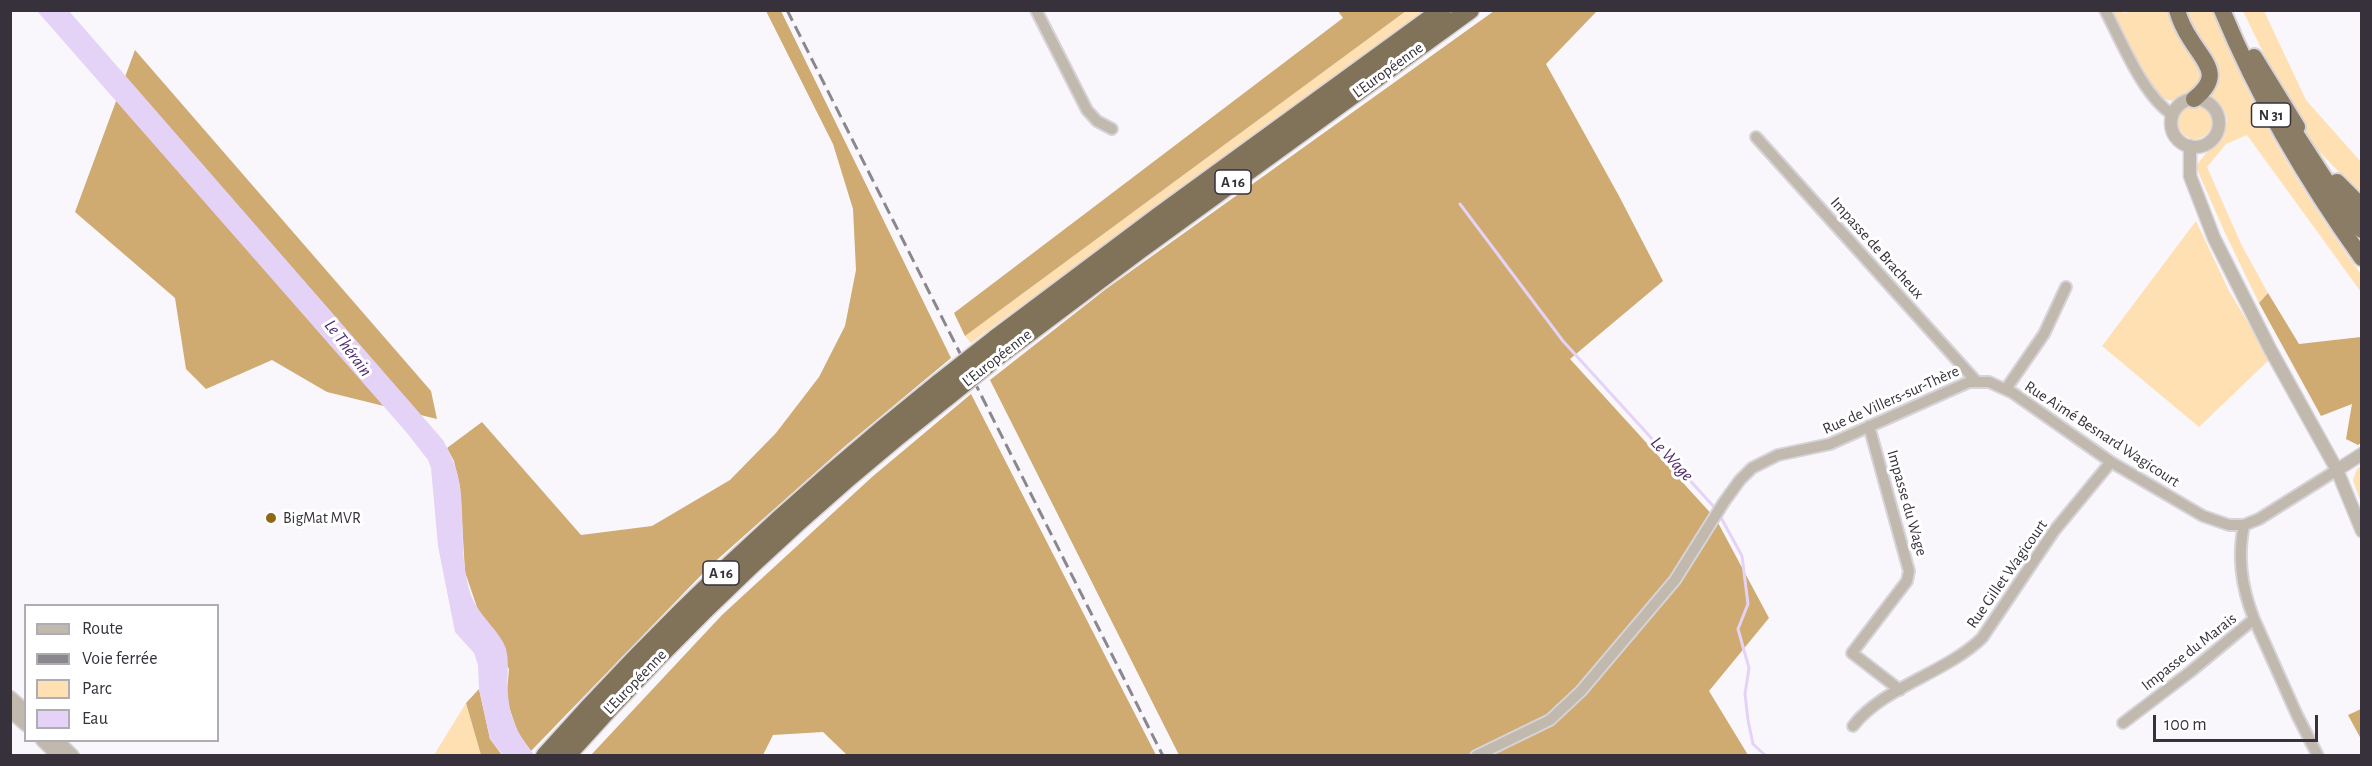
<!DOCTYPE html>
<meta charset="utf-8">
<style>
body{margin:0}
#map{position:relative;width:2372px;height:766px;overflow:hidden;background:#f9f7fc;font-family:"Alegreya Sans",sans-serif}
canvas{display:block}
.frame{position:absolute;inset:0;border:12px solid #36313b;pointer-events:none}
.legend{position:absolute;left:24px;top:604px;width:195px;height:138px;box-sizing:border-box;background:#fff;border:2px solid #afadb1;margin:0;padding:8px 10px;list-style:none;font-size:18px;color:#36313b}
.legend li{display:flex;align-items:center;gap:12px;height:30px}
.legend b{width:30px;border:2px solid #afadb1}
.scale{position:absolute;left:2153px;top:715px;width:165px;height:27px;box-sizing:border-box;border:3px solid #36313b;border-top:0;padding-left:8px;font-size:18px;line-height:21px;white-space:nowrap;color:#36313b;-webkit-text-stroke:4px #fff;paint-order:stroke}
</style>
<div id="map">
<canvas width="2372" height="766"></canvas>
<div class="frame"></div>
<ul class="legend">
<li><b style="height:8px;background:#c1b9ae"></b>Route</li>
<li><b style="height:8px;background:#8b878f"></b>Voie ferrée</li>
<li><b style="height:16px;background:#ffe0b2"></b>Parc</li>
<li><b style="height:16px;background:#e5d3f7"></b>Eau</li>
</ul>
<div class="scale">100 m</div>
</div>
<script>
const c = document.querySelector('canvas').getContext('2d');
c.lineJoin = 'round';
function paint(path, color) {
  c.fillStyle = color;
  c.fill(path, 'evenodd');
}
function strokePath(path, color, width, dash) {
  c.strokeStyle = color;
  c.lineWidth = width;
  c.lineCap = dash ? 'butt' : 'round';
  c.setLineDash(dash || []);
  c.stroke(path);
}
function label(font, color, halo, rows, align = 'center') {
  c.font = font + ' "Alegreya Sans",sans-serif';
  c.lineWidth = 6;
  c.setLineDash([]);
  c.textBaseline = 'middle';
  c.strokeStyle = halo;
  c.fillStyle = color;
  for (const [text, x, y, turn = 0] of rows) {
    c.save();
    c.translate(x, y);
    c.rotate((+turn || 0) * Math.PI / 180);
    c.textAlign = isNaN(turn) ? turn : align;
    if (halo) c.strokeText(text, 0, 0);
    c.fillText(text, 0, 0);
    c.restore();
  }
}
const green = new Path2D(`
 M 1406,11 L 1424,11 L 971,343 L 965,336 Z
 M 2111,11 L 2121,11 L 2124,13 L 2132,11 L 2171,11 L 2202,68 L 2203,78 L 2194,92 L 2171,101 L 2159,97 L 2153,89 Z
 M 2182,11 L 2213,11 C 2249,104 2302,193 2361,274 L 2361,292 L 2247,135 L 2226,144 L 2207,167 L 2242,246 L 2268,293 L 2259,303 L 2226,235 L 2196,167 C 2212,141 2250,122 2207,96 L 2213,85 Z
 M 2243,11 L 2264,11 L 2306,100 L 2361,162 L 2361,195 L 2314,146 L 2276,79 Z
 M2178 122a17 17 0 1 1 34 0a17 17 0 1 1-34 0Z
 M 2196,221 L 2229,291 L 2270,359 L 2199,427 L 2102,346 Z
 M 2361,466 L 2361,503 L 2353,480 L 2357,469 Z
 M 466,703 L 481,755 L 434,755 Z`);
const forest = new Path2D(`
 M 766,11 L 781,11 L 951,358 L 844,447 L 710,566 L 531,751 L 518,733 L 509,707 L 507,692 L 509,669 L 479,613 L 465,572 L 460,487 L 454,461 L 447,448 L 482,422 L 581,535 L 652,526 L 730,480 L 776,433 L 819,377 L 845,326 L 856,270 L 853,209 L 833,144 Z
 M 1338,11 L 1406,11 L 965,336 L 954,313 L 1343,18 Z
 M 1494,11 L 1597,11 L 1546,64 L 1619,196 L 1663,281 L 1570,359 L 1716,519 L 1769,618 L 1709,691 L 1748,755 L 1179,755 L 990,380 L 1106,289 Z
 M 135,50 L 431,391 L 437,419 L 327,392 L 272,360 L 206,389 L 186,369 L 175,298 L 75,212 Z
 M 2268,293 L 2299,344 L 2361,337 L 2361,443 L 2358,445 L 2346,439 L 2352,404 L 2321,416 L 2259,303 Z
 M 971,394 L 1156,755 L 847,755 L 823,732 L 773,735 L 763,755 L 591,755 L 722,615 L 872,477 Z
 M 479,689 L 490,739 L 502,755 L 481,755 L 466,703 Z
 M 2361,709 L 2361,739 L 2348,715 Z`);
const water = new Path2D(`
 M 37,11 L 69,11 L 443,440 C 451,455 458,470 460,487 C 465,523 459,560 471,595 C 478,615 501,632 506,649 C 510,664 506,678 508,694 C 509,717 520,739 535,755 L 503,755 L 490,739 L 479,689 L 478,665 L 474,653 L 455,632 L 438,546 L 431,468 L 428,460 L 407,433 Z`);
const stream = new Path2D(`
 M 1460,204 L 1563,341 L 1715,508
 M 1719,514 L 1742,556 L 1748,604 L 1738,629 L 1749,668 L 1745,694 L 1748,720 L 1753,744 L 1766,756`);
const minor = new Path2D(`
 M 1036,10 L 1087,110 L 1097,121 L 1112,129
 M 2105,10 C 2122,42 2143,96 2173,115
 M 1756,137 L 1975,380
 M 2006,389 L 2044,334 L 2066,287
 M 1869,426 L 1909,571 L 1907,581 L 1852,653 L 1900,690
 M 2254,619 L 2297,715 L 2318,756
 M 2123,723 L 2190,672 L 2254,619 C 2242,589 2237,557 2244,525
 M 1853,726 C 1883,687 1946,673 1982,638 L 2054,531 L 2111,462
 M 1476,756 L 1550,720 L 1581,691 L 1675,580 L 1724,502 L 1740,480 L 1752,468 L 1778,455 L 1830,444 L 1969,382 L 1989,382 L 2013,393 L 2111,462 L 2203,516 L 2229,525 L 2244,525 L 2259,519 L 2337,470`);
const tertiary = new Path2D(`
 M2171 123a24 24 0 1 1 48 0a24 24 0 1 1-48 0Z
 M 2190,146 L 2190,176 L 2214,238 L 2270,349 L 2337,470 L 2362,531
 M 2337,470 L 2362,454
 M 10,697 L 26,711
 M 10,711 L 26,725
 M 42,740 L 58,756
 M 57,740 L 73,756`);
const trunk = new Path2D(`
 M 2177,10 C 2180,21 2185,31 2191,40 C 2206,64 2223,76 2194,99
 M 2222,10 C 2259,99 2306,180 2362,258
 M 2254,57 L 2297,127
 M 2286,119 L 2330,187 L 2362,230
 M 2337,182 L 2362,207`);
const motorway = new Path2D(`
 M 995,339 L 1159,216 L 1442,10
 M 998,356 L 1138,251 L 1470,10
 M 545,756 C 665,620 798,496 939,383
 M 566,756 C 682,626 810,504 947,397`);
const rail = new Path2D(`
 M 787,10 L 1163,756`);
const motorwayBridge = new Path2D(`
 M 939,383 L 995,339
 M 947,397 L 998,356`);
const markers = [
 [271,518,6,"#926712"]
];
const shields = [
 [2271,115,39],
 [1233,182,36],
 [721,573,36]
];
const shieldNames = [
 ["N 31",2271,115],
 ["A 16",1233,182],
 ["A 16",721,573]
];
const streetNames = [
 ["L'Européenne",1388,70,-36],
 ["Impasse de Bracheux",1877,248,48],
 ["L'Européenne",997,358,-38],
 ["Rue de Villers-sur-Thère",1891,400,-24],
 ["Rue Aimé Besnard Wagicourt",2102,434,33],
 ["Impasse du Wage",1907,503,74],
 ["Rue Gillet Wagicourt",2007,574,-55],
 ["Impasse du Marais",2189,652,-38],
 ["L'Européenne",635,682,-46]
];
const poiNames = [
 ["BigMat MVR",283,518]
];
const waterNames = [
 ["Le Thérain",348,348,53],
 ["Le Wage",1672,459,47]
];
paint(green, '#ffe0b2');
paint(forest, '#cfaa71');
paint(water, '#e5d3f7');
strokePath(stream, '#e5d3f7', 3);
strokePath(minor, '#d6d3d9', 14);
strokePath(tertiary, '#d6d3d9', 15);
strokePath(trunk, '#d6d3d9', 20);
strokePath(motorway, '#d6d3d9', 21);
strokePath(minor, '#c1b9ae', 10);
strokePath(tertiary, '#c1b9ae', 12);
strokePath(trunk, '#8a7c65', 16);
strokePath(motorway, '#81725a', 18);
strokePath(rail, '#8b878f', 3, [12, 6]);
strokePath(motorwayBridge, '#d6d3d9', 21, []);
strokePath(motorwayBridge, '#81725a', 18);
for (const [x, y, r, color] of markers) {
  const dot = new Path2D();
  dot.arc(x, y, r, 0, 2 * Math.PI);
  c.fillStyle = color;
  c.fill(dot);
  strokePath(dot, '#fff', 2);
}
for (const [x, y, w] of shields) {
  const box = new Path2D();
  box.roundRect(x - w / 2, y - 12, w, 24, 4.5);
  c.fillStyle = '#fff';
  c.fill(box);
  strokePath(box, '#36313b', 1.5);
}
label('bold 15px', '#36313b', null, shieldNames);
label('16px', '#36313b', '#fff', streetNames);
label('16px', '#36313b', '#fff', poiNames, 'left');
label('italic 18px', '#512a6e', '#fff', waterNames);
</script>
